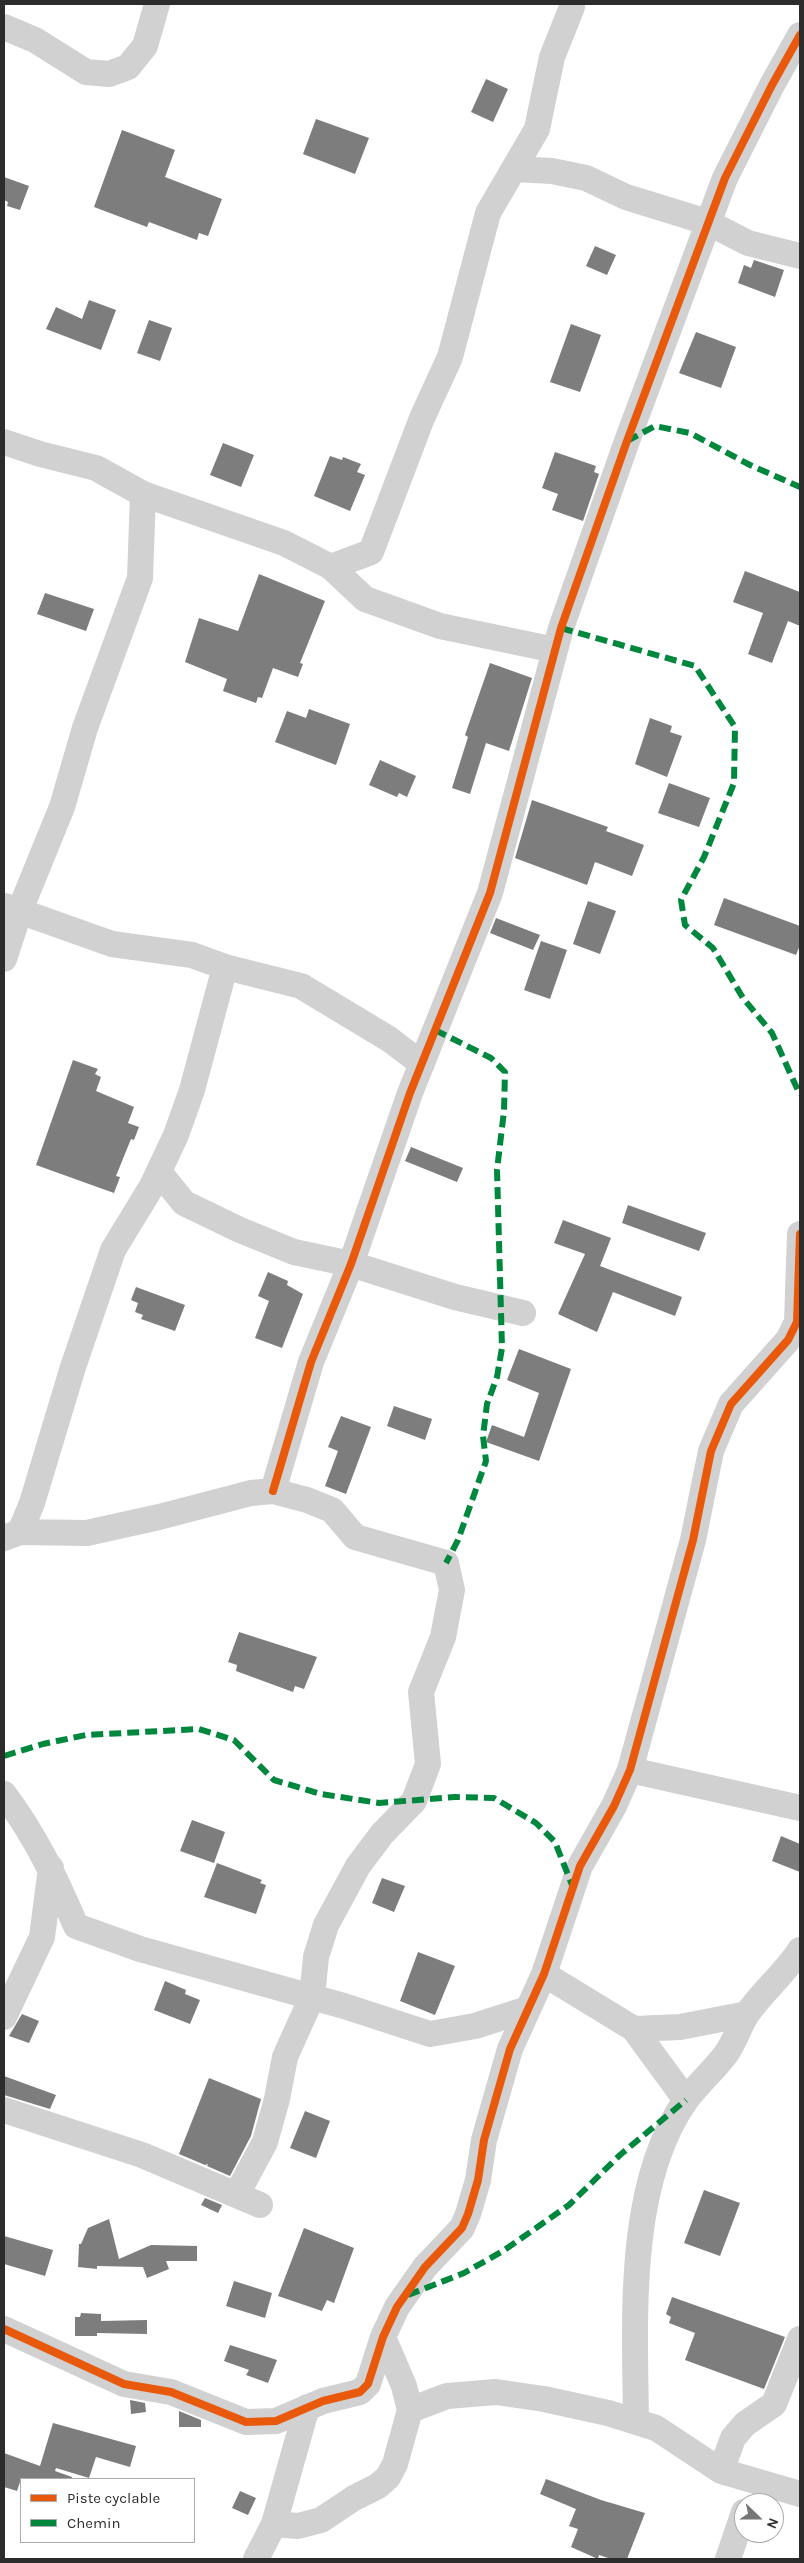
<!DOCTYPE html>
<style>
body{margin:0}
#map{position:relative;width:804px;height:2563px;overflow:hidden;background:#fff;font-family:Karla,sans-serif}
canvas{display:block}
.frame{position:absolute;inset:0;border:5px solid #2c2c2c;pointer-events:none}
.legend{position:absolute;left:20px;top:2478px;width:175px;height:65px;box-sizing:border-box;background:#fff;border:1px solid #ababab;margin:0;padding:6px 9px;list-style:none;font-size:15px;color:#2c2c2c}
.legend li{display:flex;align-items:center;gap:10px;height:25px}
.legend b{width:25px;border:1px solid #ababab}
.north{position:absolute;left:734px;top:2493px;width:50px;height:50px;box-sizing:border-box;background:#fff;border:1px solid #ababab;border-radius:50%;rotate:112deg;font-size:14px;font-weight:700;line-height:20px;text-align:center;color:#2c2c2c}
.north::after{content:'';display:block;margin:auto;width:18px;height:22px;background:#767676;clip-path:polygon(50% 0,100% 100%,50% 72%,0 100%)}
</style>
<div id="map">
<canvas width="804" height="2563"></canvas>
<div class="frame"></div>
<ul class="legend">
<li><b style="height:6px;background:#e8590c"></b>Piste cyclable</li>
<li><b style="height:6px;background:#00873e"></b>Chemin</li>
</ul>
<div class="north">N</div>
</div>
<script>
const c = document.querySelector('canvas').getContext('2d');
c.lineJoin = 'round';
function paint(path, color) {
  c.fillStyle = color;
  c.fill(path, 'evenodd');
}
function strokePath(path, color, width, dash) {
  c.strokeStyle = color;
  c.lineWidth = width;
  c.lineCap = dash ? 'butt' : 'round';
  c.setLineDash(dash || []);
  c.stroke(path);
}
const building = new Path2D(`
 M 486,79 L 508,89 L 493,122 L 471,112 Z
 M 316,119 L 369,138 L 355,174 L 303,154 Z
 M 122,130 L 175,150 L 165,177 L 222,199 L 208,236 L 199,233 L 197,240 L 149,222 L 147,227 L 94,207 Z
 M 4,177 L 29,186 L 20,210 L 7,206 L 8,202 L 4,200 Z
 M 595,246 L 616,255 L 607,275 L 586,266 Z
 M 754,260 L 784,270 L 775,297 L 738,283 L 744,265 L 751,268 Z
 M 89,300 L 116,310 L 101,350 L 46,329 L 56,307 L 82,319 Z
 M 149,320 L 172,328 L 160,361 L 137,353 Z
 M 571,324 L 601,335 L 580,392 L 550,382 Z
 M 696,332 L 736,347 L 721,388 L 679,373 Z
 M 223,443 L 254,455 L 241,487 L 210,475 Z
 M 555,452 L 596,466 L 594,472 L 599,474 L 583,521 L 552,510 L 558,494 L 542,488 Z
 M 330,456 L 342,460 L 343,457 L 361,464 L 357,472 L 365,475 L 350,511 L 314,496 Z
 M 745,571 L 800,592 L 800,626 L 788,621 L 772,663 L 748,654 L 763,613 L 733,602 Z
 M 259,574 L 325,601 L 300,663 L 303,664 L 298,677 L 273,668 L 262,698 L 258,697 L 256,703 L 223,691 L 227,679 L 185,662 L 199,618 L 238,631 Z
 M 45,593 L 94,609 L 86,631 L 37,614 Z
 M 490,663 L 532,678 L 509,751 L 486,743 L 470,794 L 452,788 L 468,737 L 465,735 Z
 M 309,709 L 350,724 L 336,765 L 275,742 L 287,711 L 306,718 Z
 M 650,718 L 672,726 L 670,732 L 682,736 L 667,777 L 635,764 Z
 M 380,760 L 416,776 L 407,797 L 399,793 L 397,797 L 369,785 Z
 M 669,783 L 710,798 L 699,827 L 658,813 Z
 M 532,800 L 608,827 L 606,831 L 644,845 L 632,876 L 595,862 L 587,885 L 515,858 Z
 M 724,898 L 800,926 L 800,945 L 796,955 L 714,925 Z
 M 588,901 L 616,911 L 600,954 L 573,944 Z
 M 496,918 L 540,935 L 533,950 L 490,933 Z
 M 541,941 L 567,950 L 550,999 L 524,990 Z
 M 73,1060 L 98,1069 L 95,1074 L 101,1077 L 96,1091 L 134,1107 L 128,1123 L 139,1127 L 134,1140 L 131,1139 L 116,1176 L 120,1177 L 114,1193 L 36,1165 Z
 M 411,1147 L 463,1168 L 457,1182 L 405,1161 Z
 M 628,1205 L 706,1233 L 699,1251 L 622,1223 Z
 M 563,1220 L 611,1238 L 600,1266 L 682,1297 L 675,1316 L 613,1292 L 597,1332 L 558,1314 L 585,1254 L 554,1243 Z
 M 268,1272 L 288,1281 L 287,1285 L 303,1294 L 282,1348 L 255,1338 L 269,1301 L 258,1296 Z
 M 136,1287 L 185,1305 L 175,1331 L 141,1319 L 143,1315 L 135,1312 L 138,1303 L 131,1300 Z
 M 519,1349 L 571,1369 L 539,1461 L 486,1442 L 492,1425 L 524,1437 L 539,1393 L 507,1380 Z
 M 394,1406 L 432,1419 L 425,1440 L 387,1426 Z
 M 341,1416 L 371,1427 L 346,1494 L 325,1486 L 338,1451 L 328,1447 Z
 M 239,1632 L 317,1657 L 304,1689 L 295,1686 L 293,1692 L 236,1671 L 237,1665 L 228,1662 Z
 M 192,1820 L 225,1832 L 214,1863 L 180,1851 Z
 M 781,1836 L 800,1844 L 800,1872 L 772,1861 Z
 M 217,1863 L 262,1880 L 260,1883 L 266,1885 L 256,1914 L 204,1897 Z
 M 382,1878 L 405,1886 L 394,1912 L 372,1903 Z
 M 418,1952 L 455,1966 L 435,2015 L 400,2001 Z
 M 165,1981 L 186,1990 L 185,1994 L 200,2000 L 190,2024 L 154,2010 Z
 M 22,2014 L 39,2021 L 29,2043 L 9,2036 Z
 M 4,2076 L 56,2095 L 50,2109 L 4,2095 Z
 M 209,2078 L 261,2099 L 251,2136 L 230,2176 L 207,2166 L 208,2164 L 205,2165 L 179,2154 Z
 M 305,2111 L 330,2121 L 316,2158 L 290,2148 Z
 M 704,2190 L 740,2203 L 720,2256 L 684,2243 Z
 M 205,2198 L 222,2205 L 218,2213 L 201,2205 Z
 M 109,2219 L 119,2259 L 151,2245 L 197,2246 L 197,2261 L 166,2261 L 169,2269 L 147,2278 L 143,2267 L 97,2266 L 97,2269 L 78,2267 L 79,2244 L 81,2244 L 88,2228 Z
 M 304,2228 L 354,2248 L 334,2303 L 327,2300 L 322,2311 L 278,2296 Z
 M 4,2236 L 53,2250 L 45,2276 L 4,2264 Z
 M 234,2281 L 272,2293 L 265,2318 L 226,2306 Z
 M 672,2297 L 785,2337 L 764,2389 L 685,2360 L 695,2333 L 669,2323 L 671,2317 L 666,2314 Z
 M 81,2313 L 101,2314 L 101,2321 L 147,2320 L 147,2334 L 97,2333 L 97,2336 L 75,2336 L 75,2317 L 80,2317 Z
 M 230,2345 L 277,2360 L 268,2383 L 246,2375 L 249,2370 L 224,2361 Z
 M 130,2400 L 145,2403 L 146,2412 L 131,2414 Z
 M 179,2411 L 201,2420 L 201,2427 L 179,2427 Z
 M 53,2423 L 136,2446 L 130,2467 L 96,2457 L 89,2478 L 56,2468 L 55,2471 L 72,2477 L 72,2479 L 21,2479 L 17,2491 L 4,2487 L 4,2453 L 40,2466 Z
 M 546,2479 L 601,2500 L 645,2513 L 627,2559 L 611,2559 L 599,2555 L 598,2559 L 571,2547 L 578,2529 L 569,2526 L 576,2509 L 540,2494 Z
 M 240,2491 L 256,2498 L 248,2515 L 232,2508 Z`);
const minor = new Path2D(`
 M 4,27 L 35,40 L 86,72 L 109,74 L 128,67 L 145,46 L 157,4
 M 515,169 L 552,171 L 586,178 L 626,197 L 707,222 L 748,243 L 800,256
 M 4,442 L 40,454 L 96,468 L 143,494 L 284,543 L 331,567 L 365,599 L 440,626 L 555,650
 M 331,567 L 371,552 L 422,418 L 450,357 L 488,213 L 537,129 L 552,57 L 572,7
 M 5,906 L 112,944 L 192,955 L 225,967 L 301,986 L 389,1039 L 422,1064
 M 4,959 L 20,910 L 62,807 L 85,728 L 140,578 L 143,494
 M 159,1172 L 184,1203 L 240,1230 L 294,1252 L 351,1264 L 455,1297 L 523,1313
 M 273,1491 L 311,1362 L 351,1264 L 410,1093 L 490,893 L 561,628 L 627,441 L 725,178 L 772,85 L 800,35
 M 20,1532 L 32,1503 L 73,1367 L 113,1250 L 152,1186 L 176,1135 L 192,1090 L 225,967
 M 4,1538 L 20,1532 L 87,1533 L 159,1517 L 251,1493 L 273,1491 L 307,1500 L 332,1510 L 355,1537 L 446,1563 L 452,1590 L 443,1637 L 421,1692 L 428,1764 L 414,1801 L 382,1834 L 358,1866 L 326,1925 L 316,1957 L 312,1997 L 285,2057 L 277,2099 L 265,2142 L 237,2194
 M 630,1770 L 800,1808
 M 4,1794 C 35,1835 56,1879 76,1926 L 140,1949 L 344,2006 L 430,2034 L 475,2026 L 528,2009
 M 544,1974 L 634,2029 L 686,2100
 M 4,2017 L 42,1937 L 51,1868
 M 634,2029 L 680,2027 L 747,2014
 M 4,2110 L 142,2155 L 260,2205
 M 4,2329 L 124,2384 L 171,2392 L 246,2422 L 276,2421 L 323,2401 L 360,2392 L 368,2384 L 383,2337 L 397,2307 L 425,2267 L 462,2228 L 468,2214 L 478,2180 L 484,2140 L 510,2049 L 544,1974 L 580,1866 L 614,1806 L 630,1770 L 693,1540 L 711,1451 L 731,1404 L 788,1340 L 797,1322 L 800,1234
 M 410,2410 L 447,2396 L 496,2392 L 544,2399 L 608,2413 L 656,2428 L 721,2471 L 800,2494
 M 636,2422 C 635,2322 626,2185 686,2100 C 698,2084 714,2070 726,2054 C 735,2042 739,2026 747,2014 C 763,1991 785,1973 800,1950
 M 721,2471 L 733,2438 L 745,2424 L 774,2404 L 800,2339
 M 274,2524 L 298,2526 L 321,2520 L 354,2498 L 378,2486 L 388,2477 L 395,2464 L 410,2410 L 404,2386 L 383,2337
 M 256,2559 L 274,2524 L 307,2407
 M 728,2559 L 744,2512`);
const quiet = new Path2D(`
 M 627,441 L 655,426 L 690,433 L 750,465 L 800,487
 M 561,628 L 695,666 L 735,727 L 734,783 L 704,857 L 681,900 L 685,925 L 713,948 L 743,998 L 772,1033 L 800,1095
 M 435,1030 L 491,1058 L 505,1072 L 504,1111 L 497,1170 L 502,1348 L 497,1377 L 487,1404 L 483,1436 L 486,1461 L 458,1540 L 446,1563
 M 4,1756 L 43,1744 L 86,1735 L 199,1729 L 234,1740 L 274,1780 L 321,1794 L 379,1803 L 455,1797 L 494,1798 L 536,1823 L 555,1842 L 572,1885
 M 408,2295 L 464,2273 L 503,2251 L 569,2205 L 620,2155 L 686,2100`);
const cycleway = new Path2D(`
 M 273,1491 L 311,1362 L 351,1264 L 410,1093 L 490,893 L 561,628 L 627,441 L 725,178 L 772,85 L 800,35
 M 4,2329 L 124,2384 L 171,2392 L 246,2422 L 276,2421 L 323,2401 L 360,2392 L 368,2384 L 383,2337 L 397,2307 L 425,2267 L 462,2228 L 468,2214 L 478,2180 L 484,2140 L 510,2049 L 544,1974 L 580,1866 L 614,1806 L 630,1770 L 693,1540 L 711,1451 L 731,1404 L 788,1340 L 797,1322 L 800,1234`);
paint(building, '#7d7d7d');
strokePath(minor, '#d1d1d1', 26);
strokePath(quiet, '#00873e', 6, [12, 6]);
strokePath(cycleway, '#e8590c', 8);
</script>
